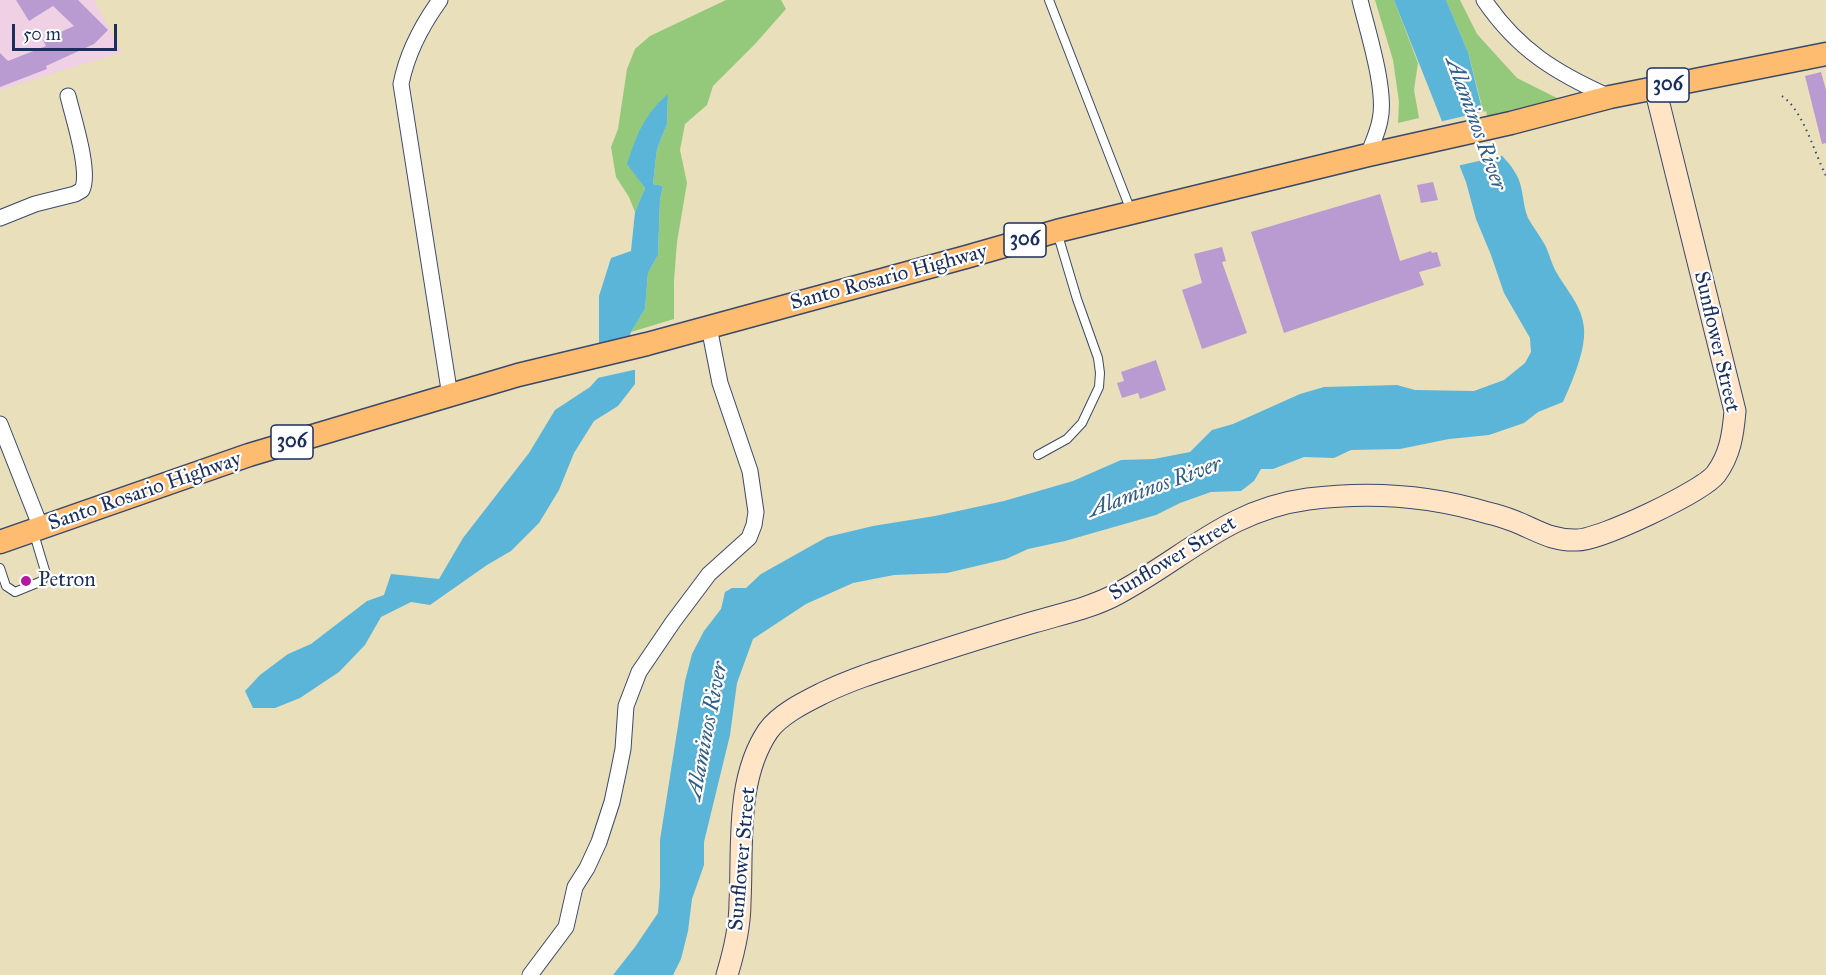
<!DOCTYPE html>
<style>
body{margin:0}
#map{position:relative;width:1826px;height:975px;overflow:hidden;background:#e9dfbb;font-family:"IM FELL Great Primer",serif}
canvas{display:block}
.scale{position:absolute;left:12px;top:24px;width:105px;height:27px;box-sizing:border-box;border:3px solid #1b2f5e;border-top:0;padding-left:8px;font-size:18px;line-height:21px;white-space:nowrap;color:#1b2f5e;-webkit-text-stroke:4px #fff;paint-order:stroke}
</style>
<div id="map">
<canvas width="1826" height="975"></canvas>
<div class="scale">50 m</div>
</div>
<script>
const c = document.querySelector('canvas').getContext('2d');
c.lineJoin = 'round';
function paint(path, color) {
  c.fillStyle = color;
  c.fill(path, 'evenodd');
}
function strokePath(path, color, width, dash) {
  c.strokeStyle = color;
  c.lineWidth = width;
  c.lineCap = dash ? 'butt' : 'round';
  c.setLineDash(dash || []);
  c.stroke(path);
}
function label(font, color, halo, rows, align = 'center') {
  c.font = font + ' "IM FELL Great Primer",serif';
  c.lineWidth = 4.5;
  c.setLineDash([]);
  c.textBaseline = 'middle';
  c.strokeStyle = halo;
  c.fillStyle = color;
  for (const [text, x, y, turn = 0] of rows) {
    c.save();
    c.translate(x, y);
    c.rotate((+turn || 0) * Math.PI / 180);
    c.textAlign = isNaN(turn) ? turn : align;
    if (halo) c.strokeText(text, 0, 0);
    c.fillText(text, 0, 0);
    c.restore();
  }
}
const built = new Path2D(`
 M 0,0 L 94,0 L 122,52 L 0,90 Z`);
const green = new Path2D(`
 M 726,0 L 781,0 L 786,9 L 755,44 L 713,86 L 707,105 L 685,124 L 680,150 L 687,183 L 677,242 L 674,281 L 674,319 L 631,332 L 645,309 L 648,273 L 658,255 L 660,200 L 663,186 L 653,184 L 657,149 L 667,124 L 668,94 L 639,179 L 645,188 L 635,212 L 629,197 L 616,177 L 611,147 L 618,129 L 627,69 L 635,49 L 650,36 Z
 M 1375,0 L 1394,0 L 1418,63 L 1414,90 L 1419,118 L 1398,123 L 1399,102 L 1393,60 Z
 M 1446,0 L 1460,0 L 1477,34 L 1517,78 L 1561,100 L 1485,118 L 1468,52 Z`);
const water = new Path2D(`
 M 1394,0 L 1446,0 L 1468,52 L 1491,146 C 1501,154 1510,163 1516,174 C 1524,187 1522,204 1528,218 C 1533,227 1540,236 1545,245 C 1550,255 1552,266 1558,275 C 1568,292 1582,306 1584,328 C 1586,350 1572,382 1563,402 L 1538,412 L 1524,423 L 1489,435 L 1449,439 L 1400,449 L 1351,450 L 1334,458 L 1304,457 L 1273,469 L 1261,469 L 1254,481 L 1241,491 L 1211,492 L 1180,503 L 1156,515 L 1065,541 L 1028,549 L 1006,559 L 947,573 L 894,575 L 853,583 L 806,604 L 753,639 L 737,683 L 730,735 L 704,842 L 704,865 L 692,899 L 688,931 L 681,959 L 673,975 L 613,975 L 635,947 L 658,913 L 660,886 L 660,840 L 685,681 L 692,654 L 704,631 L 721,609 L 725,592 L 732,588 L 746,588 L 761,574 L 827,537 L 873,526 L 935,516 L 1004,501 L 1073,481 L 1121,460 L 1154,459 L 1190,452 L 1212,430 L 1233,424 L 1300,394 L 1324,387 L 1397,385 L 1415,390 L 1474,391 L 1504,380 L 1525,363 L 1531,352 L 1530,338 L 1504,293 L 1491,255 L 1476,219 L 1466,182 Z
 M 668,94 L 667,124 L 657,149 L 653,184 L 663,186 L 660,200 L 658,255 L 648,273 L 645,309 L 631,332 L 628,342 L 599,350 L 599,296 L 611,258 L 631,251 L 635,212 L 645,188 L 627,164 C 637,134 644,115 668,94 Z
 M 635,360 L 635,384 L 618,406 L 594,421 L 574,453 L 559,490 L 539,523 L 511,551 L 487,565 L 430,605 L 411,602 L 381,617 L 365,645 L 339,672 L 300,698 L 275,708 L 253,708 L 245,691 L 260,675 L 288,654 L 311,644 L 367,601 L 384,595 L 391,574 L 439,579 L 463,538 L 529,453 L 555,410 L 590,387 L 607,368 Z`);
const pier = new Path2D(`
 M 1486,111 L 1494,145 L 1505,155 L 1457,166 L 1439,122 Z
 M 636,357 L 638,369 L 593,379 L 606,365 Z`);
const building = new Path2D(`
 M 16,0 L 78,0 L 108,30 L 94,44 L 46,66 L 47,69 L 0,87 L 0,53 L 8,61 L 46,46 L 43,40 L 74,26 L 53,6 L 29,21 Z
 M 1821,72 L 1826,90 L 1826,143 L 1822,144 L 1805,76 Z
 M 1433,182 L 1438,200 L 1421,203 L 1417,185 Z
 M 1380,194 L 1400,261 L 1431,251 L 1432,253 L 1437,252 L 1441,266 L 1419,272 L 1424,285 L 1284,333 L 1251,232 Z
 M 1222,247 L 1226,261 L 1222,262 L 1247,333 L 1202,349 L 1182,290 L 1202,283 L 1194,254 Z
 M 1156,360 L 1166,390 L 1140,399 L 1138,393 L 1122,398 L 1117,383 L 1124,381 L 1121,372 Z`);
const path = new Path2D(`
 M 1782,96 C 1803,110 1814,152 1826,176`);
const lane = new Path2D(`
 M 1049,0 L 1131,211
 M 1038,455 L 1067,439 L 1082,423 L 1099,387 L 1100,373 L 1098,358 L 1077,299 L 1057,232
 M 0,568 L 6,586 L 15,592 L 42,581 L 46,574 L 34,534`);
const street = new Path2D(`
 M 440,0 C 422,25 407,53 401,84 L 450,396
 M 1360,0 C 1367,29 1387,91 1380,120 C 1378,132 1372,144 1368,155
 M 1484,0 C 1518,50 1556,73 1610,97
 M 0,218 L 35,204 L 75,194 L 82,190 C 91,172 73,117 68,96
 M 0,424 L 41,528
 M 530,975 L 566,927 L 575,887 L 587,868 L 599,842 L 612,802 L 619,769 L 623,749 L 626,706 L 639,672 L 673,622 L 709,574 L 749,538 L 754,525 L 756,512 L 750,471 L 720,383 L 709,327`);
const secondary = new Path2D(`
 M 727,975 C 734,952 740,926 740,902 C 743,847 735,780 768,731 C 780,714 805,702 823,693 C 852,679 881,670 912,660 C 952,647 993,634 1034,622 C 1061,614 1091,608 1117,594 C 1185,558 1227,510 1308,499 C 1370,491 1429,495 1488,513 C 1497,515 1506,518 1514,521 C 1537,530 1551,541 1577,540 C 1600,540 1702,492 1716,474 C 1730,455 1733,435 1735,411 L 1655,88`);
const primary = new Path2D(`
 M 0,542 L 249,455 L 363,421 L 518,375 L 647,344 L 966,257 L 1057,231 L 1368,155 L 1511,123 L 1610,97 L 1826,54`);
const markers = [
 [26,581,6,"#b5179e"]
];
const shields = [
 [1668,85,42],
 [1025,240,42],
 [292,442,42]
];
const shieldNames = [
 ["306",1668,85],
 ["306",1025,240],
 ["306",292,442]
];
const streetNames = [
 ["Santo Rosario Highway",889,278,-15],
 ["Sunflower Street",1716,342,77],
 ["Santo Rosario Highway",145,492,-19],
 ["Sunflower Street",1173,559,-31],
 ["Sunflower Street",743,859,-85]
];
const poiNames = [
 ["Petron",38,581]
];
const waterNames = [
 ["Alaminos River",1475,124,70],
 ["Alaminos River",1155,488,-20],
 ["Alaminos River",708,731,-79]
];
paint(built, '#f0d0e4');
paint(green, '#94c97b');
paint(water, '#5bb5d9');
paint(pier, '#e9dfbb');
paint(building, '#b99bd1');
strokePath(lane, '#3a496c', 10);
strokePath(street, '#3a496c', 17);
strokePath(secondary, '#3a496c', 23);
strokePath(primary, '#3a496c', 25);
strokePath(path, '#3a496c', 2, [1.5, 4.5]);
strokePath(lane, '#fff', 8);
strokePath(street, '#fff', 15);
strokePath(secondary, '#ffe4c6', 21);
strokePath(primary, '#febc70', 22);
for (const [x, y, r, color] of markers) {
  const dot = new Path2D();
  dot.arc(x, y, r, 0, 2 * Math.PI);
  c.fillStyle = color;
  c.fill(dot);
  strokePath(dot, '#fff', 2);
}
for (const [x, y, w] of shields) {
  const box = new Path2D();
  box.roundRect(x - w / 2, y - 17, w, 34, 4.5);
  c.fillStyle = '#fff';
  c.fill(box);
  strokePath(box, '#1b2f5e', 1.5);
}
label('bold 20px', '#1b2f5e', null, shieldNames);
label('21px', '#1b2f5e', '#fff', streetNames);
label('21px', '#1b2f5e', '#fff', poiNames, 'left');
label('italic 22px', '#315e89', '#fff', waterNames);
</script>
